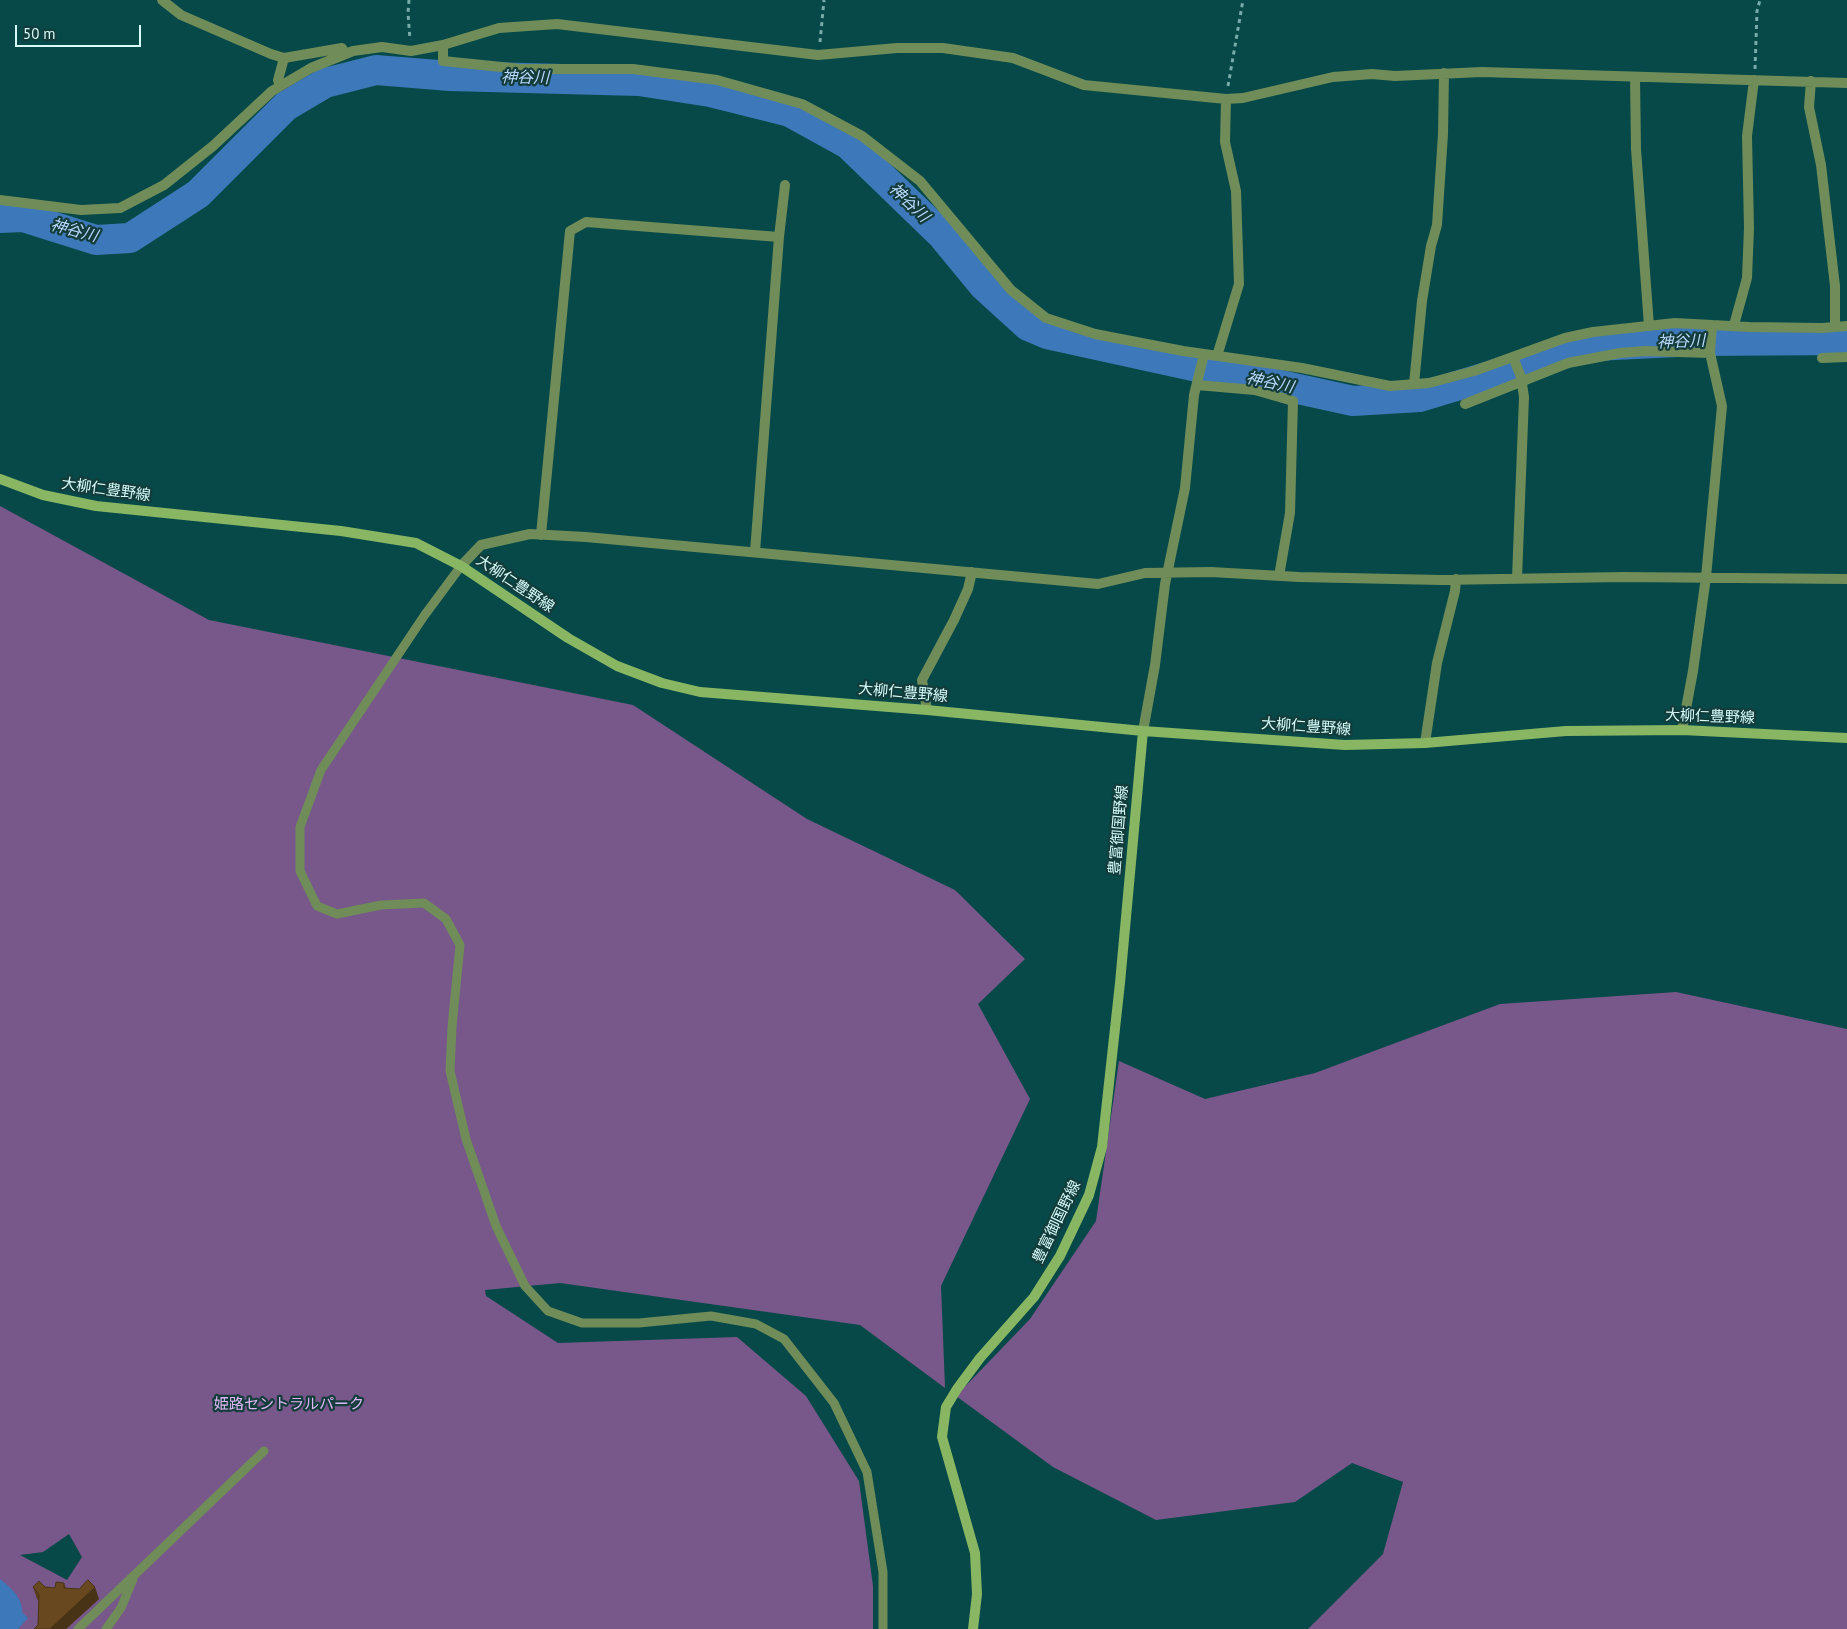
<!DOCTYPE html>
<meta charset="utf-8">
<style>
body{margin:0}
#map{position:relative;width:1847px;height:1629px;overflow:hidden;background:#064948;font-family:"PT Sans",sans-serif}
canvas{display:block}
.scale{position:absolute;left:15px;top:25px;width:126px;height:22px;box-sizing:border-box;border:2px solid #d6fbf9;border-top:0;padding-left:6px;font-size:15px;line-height:18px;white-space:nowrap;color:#d6fbf9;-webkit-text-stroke:4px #133c3b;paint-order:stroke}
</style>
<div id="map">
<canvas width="1847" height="1629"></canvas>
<div class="scale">50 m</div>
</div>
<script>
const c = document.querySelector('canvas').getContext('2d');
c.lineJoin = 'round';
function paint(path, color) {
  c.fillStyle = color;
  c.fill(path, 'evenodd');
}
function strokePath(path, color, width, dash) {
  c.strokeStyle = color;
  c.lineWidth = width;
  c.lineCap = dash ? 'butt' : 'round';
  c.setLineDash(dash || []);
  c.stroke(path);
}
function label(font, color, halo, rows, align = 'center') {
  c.font = font + ' "PT Sans","Noto Sans JP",sans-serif';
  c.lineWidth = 4.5;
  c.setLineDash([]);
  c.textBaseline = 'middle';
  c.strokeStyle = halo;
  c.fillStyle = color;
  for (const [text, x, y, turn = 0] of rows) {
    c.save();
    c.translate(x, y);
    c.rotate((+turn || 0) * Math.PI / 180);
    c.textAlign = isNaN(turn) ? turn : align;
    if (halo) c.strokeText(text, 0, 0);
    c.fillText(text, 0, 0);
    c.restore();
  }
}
const green = new Path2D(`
 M 0,506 L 209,620 L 633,705 L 807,819 L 955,890 L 1025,959 L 978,1004 L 1030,1099 L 941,1286 L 945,1388 L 860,1325 L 560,1283 L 485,1290 L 486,1296 L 558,1343 L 737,1337 L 806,1396 L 859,1481 L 873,1586 L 873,1629 L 0,1629 ZM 69,1534 L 82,1557 L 67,1580 L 20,1555 L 43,1552 Z
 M 1676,992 L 1847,1029 L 1847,1629 L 1308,1629 L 1383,1554 L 1403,1482 L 1352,1463 L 1295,1502 L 1156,1520 L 1053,1467 L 956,1396 L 1030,1319 L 1096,1221 L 1119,1061 L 1205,1099 L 1315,1073 L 1500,1004 Z`);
const water = new Path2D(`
 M 0,1579 C 10,1587 23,1598 22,1612 L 28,1618 L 18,1629 L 0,1629 Z`);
const river = new Path2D(`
 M 0,218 L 23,217 L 96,240 L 130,238 L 198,194 L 286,106 L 325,83 L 376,70 L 450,76 L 639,81 L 710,92 L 790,112 L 848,144 L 942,235 L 984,286 L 1028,326 L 1047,334 L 1353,401 L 1420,397 L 1562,354 L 1595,346 L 1697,341 L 1847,340`);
const path = new Path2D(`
 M 409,0 L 408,13 L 410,40
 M 820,42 L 824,0
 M 1755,69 L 1757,11 L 1760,0
 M 1228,86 L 1243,0`);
const lane = new Path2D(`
 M 461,566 L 424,616 L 321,770 L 300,827 L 300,871 L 317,906 L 337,914 L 381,905 L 424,903 L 446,919 L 460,945 L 452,1027 L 450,1071 L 466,1139 L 496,1226 L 525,1286 L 548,1311 L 582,1323 L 639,1323 L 711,1316 L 756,1324 L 784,1339 L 834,1403 L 867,1472 L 883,1572 L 883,1629
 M 78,1629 L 264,1451
 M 106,1629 L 121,1608 L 133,1579`);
const street = new Path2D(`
 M 162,0 L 181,15 L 271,54 L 284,58 L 342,48 L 345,54
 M 443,45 L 443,61 L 521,69 L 633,69 L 717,80 L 802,104 L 862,136 L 920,181 L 1011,290 L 1046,318 L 1095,334 L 1183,351 L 1302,368 L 1390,386 L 1429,383 L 1474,371 L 1565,338 L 1593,332 L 1675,323 L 1749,327 L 1822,328 L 1847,326
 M 1635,77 L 1636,149 L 1649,326
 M 1811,81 L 1809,107 L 1821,165 L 1835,286 L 1835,327
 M 280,86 L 278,80 L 284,58
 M 0,200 L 81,210 L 120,208 L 164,185 L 213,146 L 272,91 L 311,68 L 353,51 L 382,47 L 411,51 L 443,45 L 499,28 L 557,24 L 818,55 L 897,48 L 943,48 L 1013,58 L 1084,85 L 1226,99 L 1243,98 L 1333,77 L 1372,74 L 1395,76 L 1482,72 L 1847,83
 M 1734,325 L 1747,278 L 1749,228 L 1747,136 L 1754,80
 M 1217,356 L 1239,284 L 1236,191 L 1225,142 L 1226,99
 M 1513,357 L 1521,377 L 1524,397 L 1517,578
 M 1822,358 L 1847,357
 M 1414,384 L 1422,301 L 1431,246 L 1437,225 L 1443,134 L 1444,73
 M 1197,385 L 1255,390 L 1293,401 L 1290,513 L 1279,576
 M 1465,404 L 1568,363 L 1620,353 L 1645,351 L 1710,353
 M 541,535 L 570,231 L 586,222 L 779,237
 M 755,552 L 779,237 L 785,185
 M 461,566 L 481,545 L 530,534 L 586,537 L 1098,584 L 1145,573 L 1211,572 L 1299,577 L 1441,580 L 1623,577 L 1847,579
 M 927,710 L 922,680 L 954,620 L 968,589 L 972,572
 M 1682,730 L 1693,671 L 1706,577 L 1722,406 L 1710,353 L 1712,325
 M 1143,731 L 1155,665 L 1165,584 L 1185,488 L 1194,395 L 1204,354
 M 1425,743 L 1437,663 L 1455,591 L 1456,579`);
const secondary = new Path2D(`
 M 0,479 L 43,495 L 96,506 L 341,531 L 416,543 L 461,566 L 568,638 L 617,666 L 662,683 L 700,692 L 927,710 L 1143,731 L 1345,745 L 1425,743 L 1566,731 L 1682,730 L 1847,738
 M 973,1629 L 977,1594 L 975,1553 L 942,1437 L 946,1407 L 957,1389 L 980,1358 L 1034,1297 L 1060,1256 L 1089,1195 L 1102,1147 L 1120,983 L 1143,731`);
const wall = new Path2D(`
 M 64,1583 L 66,1588 L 99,1599 L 66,1629 L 34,1629 L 38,1625 L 39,1601 L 37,1599 L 33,1587 L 55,1588 Z`);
const shadedWall = new Path2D(`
 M 95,1587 L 99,1599 L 66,1629 L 50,1629 Z`);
const building = new Path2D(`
 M 88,1580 L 95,1587 L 50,1629 L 34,1629 L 38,1625 L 39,1595 L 33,1587 L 39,1581 L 45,1587 L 55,1588 L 56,1582 L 64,1583 L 64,1588 L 79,1589 Z`);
const streetNames = [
 ["大柳仁豊野線",106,490,8],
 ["大柳仁豊野線",515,584,34],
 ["大柳仁豊野線",903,693,5],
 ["大柳仁豊野線",1710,717,2],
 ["大柳仁豊野線",1306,727,4],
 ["豊富御国野線",1119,830,-85],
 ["豊富御国野線",1057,1222,-64]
];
const parkNames = [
 ["姫路セントラルパーク",289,1405]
];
const waterNames = [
 ["神谷川",525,78,1],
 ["神谷川",909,203,44],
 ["神谷川",74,231,15],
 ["神谷川",1681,342,-2],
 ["神谷川",1270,383,12]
];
paint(green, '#78578b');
paint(water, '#3d79ba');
strokePath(river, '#3d79ba', 30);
strokePath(path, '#78aba9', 3, [4, 4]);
strokePath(lane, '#6f8c59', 9);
strokePath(street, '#6f8c59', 10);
strokePath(secondary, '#88b663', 10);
paint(wall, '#593f1b');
paint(shadedWall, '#493316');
paint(building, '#68491f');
strokePath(building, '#493316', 1);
label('15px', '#d6fbf9', '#133c3b', streetNames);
label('15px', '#dcb7f2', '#133c3b', parkNames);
label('italic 16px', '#bad9fd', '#133c3b', waterNames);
</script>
